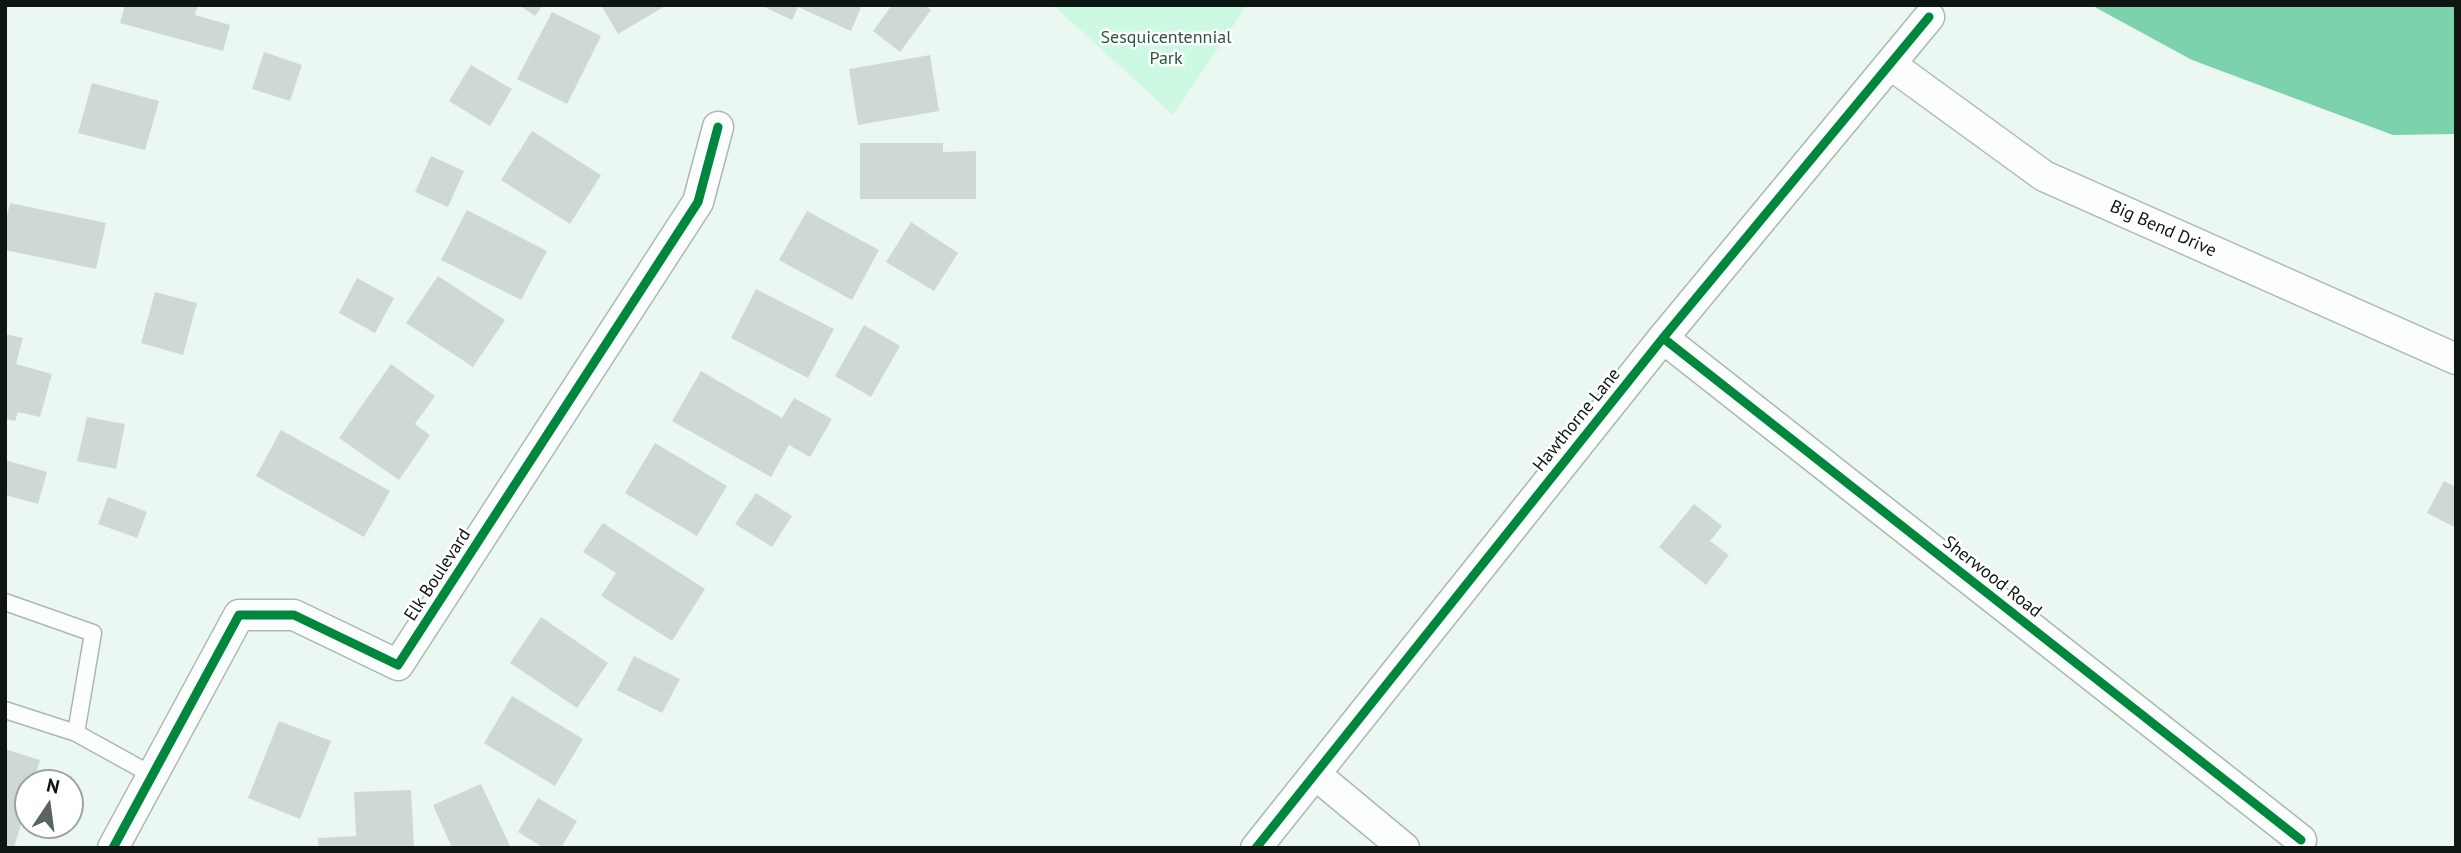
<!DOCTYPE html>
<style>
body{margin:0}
#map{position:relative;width:2461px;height:853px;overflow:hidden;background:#ebf8f1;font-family:"PT Sans",sans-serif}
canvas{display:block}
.frame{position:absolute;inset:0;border:7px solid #0e1611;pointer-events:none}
.north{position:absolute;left:14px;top:769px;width:70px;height:70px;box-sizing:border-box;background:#fff;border:2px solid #9fa2a0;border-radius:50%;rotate:13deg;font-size:19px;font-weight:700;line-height:28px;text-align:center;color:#0e1611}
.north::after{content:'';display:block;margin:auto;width:24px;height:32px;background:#5b655f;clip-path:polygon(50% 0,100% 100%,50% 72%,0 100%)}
</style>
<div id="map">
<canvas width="2461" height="853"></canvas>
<div class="frame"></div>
<div class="north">N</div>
</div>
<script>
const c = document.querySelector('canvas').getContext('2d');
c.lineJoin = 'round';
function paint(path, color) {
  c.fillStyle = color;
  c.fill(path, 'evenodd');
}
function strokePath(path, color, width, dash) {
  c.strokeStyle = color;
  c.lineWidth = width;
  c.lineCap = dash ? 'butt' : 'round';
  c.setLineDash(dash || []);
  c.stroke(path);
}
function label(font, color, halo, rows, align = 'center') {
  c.font = font + ' "PT Sans",sans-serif';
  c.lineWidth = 5;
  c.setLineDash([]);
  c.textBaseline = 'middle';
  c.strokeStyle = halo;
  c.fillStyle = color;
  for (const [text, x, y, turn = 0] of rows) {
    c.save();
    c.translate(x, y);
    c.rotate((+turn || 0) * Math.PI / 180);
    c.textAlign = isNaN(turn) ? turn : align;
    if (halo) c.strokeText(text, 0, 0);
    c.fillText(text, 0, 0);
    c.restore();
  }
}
const green = new Path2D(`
 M 1053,5 L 1247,5 L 1173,115 Z`);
const water = new Path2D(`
 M 2091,5 L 2456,5 L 2456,134 L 2393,135 L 2192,60 Z`);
const building = new Path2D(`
 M 125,5 L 198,5 L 195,15 L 230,25 L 223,51 L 120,23 Z
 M 519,5 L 543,5 L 535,16 Z
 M 601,5 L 667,5 L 618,34 Z
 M 760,5 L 862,5 L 851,31 L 798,7 L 792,20 Z
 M 892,5 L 925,5 L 931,10 L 900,52 L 873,31 Z
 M 552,12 L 601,36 L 567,104 L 517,79 Z
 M 264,52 L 302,65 L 290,101 L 252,89 Z
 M 930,55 L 939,111 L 858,125 L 849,69 Z
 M 471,65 L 512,89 L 490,126 L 449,101 Z
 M 92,83 L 159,101 L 145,150 L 78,133 Z
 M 532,131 L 601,175 L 570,224 L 501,180 Z
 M 860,143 L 943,143 L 943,152 L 976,151 L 976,199 L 860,199 Z
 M 431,156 L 464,171 L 448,207 L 415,192 Z
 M 10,203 L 106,223 L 96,269 L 5,250 L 5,224 Z
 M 467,210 L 547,251 L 521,300 L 441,260 Z
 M 807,211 L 879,250 L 852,300 L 779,260 Z
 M 911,222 L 958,253 L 934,291 L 886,262 Z
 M 438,276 L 505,320 L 473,367 L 406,323 Z
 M 357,278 L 394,298 L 375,333 L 339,313 Z
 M 756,289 L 834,329 L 808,378 L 731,338 Z
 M 155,292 L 197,303 L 183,355 L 141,343 Z
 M 864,325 L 900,346 L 871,397 L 835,376 Z
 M 5,334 L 23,338 L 16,364 L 52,374 L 40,417 L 18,412 L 15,421 L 5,419 Z
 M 391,364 L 435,396 L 415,424 L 430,435 L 399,480 L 339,438 Z
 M 701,371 L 782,418 L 794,398 L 832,419 L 810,457 L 789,445 L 771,477 L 672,421 Z
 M 87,417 L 125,424 L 116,469 L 77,461 Z
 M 281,430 L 390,491 L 364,537 L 256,476 Z
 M 655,443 L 727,486 L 697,536 L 625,493 Z
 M 5,460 L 47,472 L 38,504 L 5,495 Z
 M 2444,481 L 2456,487 L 2456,528 L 2427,513 Z
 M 756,493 L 792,516 L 772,547 L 735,524 Z
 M 108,497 L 147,512 L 137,538 L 98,524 Z
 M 1694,504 L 1722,526 L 1710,541 L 1729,555 L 1706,585 L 1659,547 Z
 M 603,523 L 705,589 L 672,641 L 601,596 L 616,573 L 583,552 Z
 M 541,617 L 608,663 L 577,708 L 510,663 Z
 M 634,656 L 680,679 L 662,713 L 617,690 Z
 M 512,696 L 583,739 L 555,786 L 484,743 Z
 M 279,721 L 331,741 L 300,819 L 248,798 Z
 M 5,749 L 40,760 L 33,783 L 28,783 L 28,801 L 14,848 L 5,848 Z
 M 481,784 L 511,848 L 452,848 L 433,805 Z
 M 411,790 L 414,848 L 319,848 L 318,838 L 356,836 L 354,792 Z
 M 538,798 L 577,821 L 561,848 L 544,848 L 518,832 Z`);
const lane = new Path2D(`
 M 5,602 L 93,633 L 76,733 L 152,775
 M 5,710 L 76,733`);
const street = new Path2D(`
 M 1890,64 L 2044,176 L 2456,359
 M 1663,338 L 2301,840
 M 1315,774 L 1404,848
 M 113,848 L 239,615 L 294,615 L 398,665 L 698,202 L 718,127
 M 1256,848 L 1663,338 L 1929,17`);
const cycleway = new Path2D(`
 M 1663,338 L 2301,840
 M 113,848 L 239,615 L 294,615 L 398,665 L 698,202 L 718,127
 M 1256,848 L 1663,338 L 1929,17`);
const parkNames = [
 ["Sesquicentennial",1166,38],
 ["Park",1166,59]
];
const streetNames = [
 ["Big Bend Drive",2163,229,24],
 ["Hawthorne Lane",1577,420,-51],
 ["Elk Boulevard",438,575,-57],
 ["Sherwood Road",1992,577,38]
];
paint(green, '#cdf8e2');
paint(water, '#7cd2ad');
paint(building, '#cfd9d4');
strokePath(lane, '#adb7b1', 19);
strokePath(street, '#adb7b1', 33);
strokePath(lane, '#fcfefd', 16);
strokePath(street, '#fcfefd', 30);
strokePath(cycleway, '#00873e', 9);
label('18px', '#295842', '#fff', parkNames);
label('18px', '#0e1611', '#fff', streetNames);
</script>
